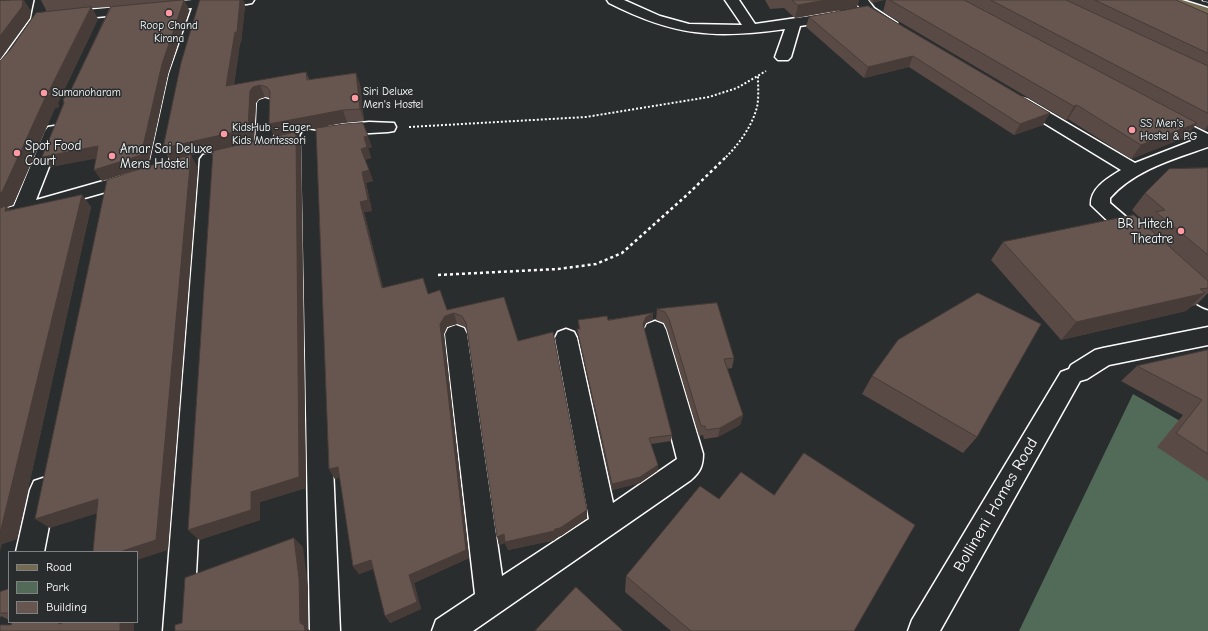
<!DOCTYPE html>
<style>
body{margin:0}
#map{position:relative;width:1208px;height:631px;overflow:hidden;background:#2a2d2e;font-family:"Comic Neue",sans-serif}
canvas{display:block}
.legend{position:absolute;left:8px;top:551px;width:130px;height:72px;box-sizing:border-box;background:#2a2d2e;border:1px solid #7f8182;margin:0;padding:5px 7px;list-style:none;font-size:12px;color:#fff}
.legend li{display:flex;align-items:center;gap:8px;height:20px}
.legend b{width:20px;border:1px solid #7f8182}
</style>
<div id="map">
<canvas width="1208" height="631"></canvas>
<ul class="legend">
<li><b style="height:5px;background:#746b52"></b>Road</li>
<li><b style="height:11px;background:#526b58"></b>Park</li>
<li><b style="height:11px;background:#675650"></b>Building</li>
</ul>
</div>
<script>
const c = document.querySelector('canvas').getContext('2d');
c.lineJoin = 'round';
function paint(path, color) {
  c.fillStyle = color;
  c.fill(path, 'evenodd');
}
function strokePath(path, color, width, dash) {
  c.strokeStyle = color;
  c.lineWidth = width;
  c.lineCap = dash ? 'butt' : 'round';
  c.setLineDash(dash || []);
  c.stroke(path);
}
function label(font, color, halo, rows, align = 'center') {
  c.font = font + ' "Comic Neue",sans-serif';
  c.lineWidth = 3;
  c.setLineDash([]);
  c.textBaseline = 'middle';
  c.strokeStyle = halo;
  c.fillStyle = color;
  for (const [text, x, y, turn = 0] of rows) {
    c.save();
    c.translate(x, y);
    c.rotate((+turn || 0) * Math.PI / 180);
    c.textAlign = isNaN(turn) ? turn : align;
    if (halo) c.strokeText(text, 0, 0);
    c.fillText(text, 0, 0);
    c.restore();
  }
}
const green = new Path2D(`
 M 1133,394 L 1208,437 L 1208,631 L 1019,631 Z`);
const pathFar1 = new Path2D(`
 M 409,127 L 586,117 L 709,97 L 737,88 L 766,71
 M 726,157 C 740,143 752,126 757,107 C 759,98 758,86 758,76`);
const path = new Path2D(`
 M 438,275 L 558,269 L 596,264 L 622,253 L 688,194 L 727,156`);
const minor = new Path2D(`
 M 35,0 L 49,0 L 45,19 L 22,54 L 5,75 L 0,77 L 0,62 L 31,19 Z
 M 192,0 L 254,0 L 252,3 L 247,4 L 200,8 L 204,11 L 185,74 L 166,170 L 163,174 L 157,176 L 151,174 L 148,170 L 169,74 L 192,8 L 65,20 L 60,19 L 58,16 L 60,13 L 65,12 Z
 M 607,0 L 624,0 L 660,16 L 689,24 L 742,25 L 725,0 L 739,0 L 755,24 L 838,12 L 843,13 L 845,16 L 843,19 L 838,20 L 800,26 L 791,57 L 788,60 L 778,60 L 775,57 L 785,29 C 714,39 674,36 609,3 Z
 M 854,0 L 868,0 L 874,8 L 897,23 L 895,26 C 879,30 862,12 854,0 Z
 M 265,98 L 271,100 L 273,103 L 273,146 L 270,150 L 264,151 L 258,150 L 255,146 L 257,103 L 259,100 Z
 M 1022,98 L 1028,100 L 1135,163 L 1194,140 L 1158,121 L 1156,117 L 1158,113 L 1164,112 L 1208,134 L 1208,147 C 1174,159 1134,170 1110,198 L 1110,203 L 1146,234 L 1149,239 L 1146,244 L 1139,246 L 1132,244 L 1091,205 C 1090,188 1108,178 1121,170 L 1016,106 L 1014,103 L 1016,100 Z
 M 369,122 L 394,123 L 396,127 L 394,131 L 388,132 L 335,135 L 329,134 L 327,130 L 329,126 Z
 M 54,126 L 60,127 L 63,131 L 36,200 L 135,172 L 141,174 L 144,178 L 141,182 L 0,222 L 0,210 L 14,206 L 45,131 L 48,127 Z
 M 310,130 L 316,131 L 319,135 L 340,631 L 310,631 L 301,135 L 304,131 Z
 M 209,153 L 215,155 L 218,159 L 193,631 L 163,631 L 200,159 L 203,155 Z
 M 1182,270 L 1189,273 L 1208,289 L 1208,309 C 1195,305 1178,290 1172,278 L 1175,273 Z
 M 655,321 L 663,324 L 666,330 L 703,454 C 703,466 700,472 691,480 L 473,631 L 432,631 L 436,620 L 475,594 L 445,334 L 448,328 L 456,325 L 464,328 L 467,334 L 502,576 L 589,519 L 555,338 L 558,332 L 566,329 L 574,332 L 577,338 L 613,503 L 677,459 L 644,330 L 647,324 Z
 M 1208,327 L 1208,345 L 1109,365 L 1087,379 L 1080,381 L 940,631 L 908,631 L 912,620 L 1061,372 L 1069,369 L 1071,365 L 1095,350 L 1103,348 Z
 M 43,478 L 52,481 L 56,490 L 44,552 L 16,552 L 30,490 L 34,481 Z`);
const primary = new Path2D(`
 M 1160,0 L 1182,0 L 1208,8 L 1208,16 L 1162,3 Z`);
const rail = new Path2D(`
 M 1203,0 L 1208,1`);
const wall = new Path2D(`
 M 41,0 L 189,0 L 184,0 L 189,10 L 168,74 L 148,166 L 102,181 L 96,158 L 50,167 L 42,157 L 69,94 L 110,7 L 92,8 L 98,19 L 58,103 L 59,107 L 55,108 L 13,205 L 7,207 L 10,210 L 82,195 L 91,207 L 17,539 L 2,544 L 0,61 L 47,12 Z
 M 200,0 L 243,0 L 245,6 L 241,43 L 240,43 L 234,85 L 306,72 L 309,79 L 360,84 L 364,121 L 347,122 L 296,132 L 301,144 L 306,488 L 260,502 L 260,520 L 199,540 L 274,136 L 269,124 L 270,98 L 265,97 L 259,99 L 256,103 L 254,141 L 170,160 L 163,148 Z
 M 765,0 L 859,0 L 857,7 L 795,18 L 784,8 L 770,9 Z
 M 869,0 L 884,0 L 872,3 Z
 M 886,0 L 1176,0 L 1208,14 L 1208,129 L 1204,130 L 1195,125 L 1186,137 L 1131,159 L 1068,119 L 1066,120 L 883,12 Z
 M 868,6 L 1043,125 L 1014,135 L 909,67 L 864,78 L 806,27 L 809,17 Z
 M 316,128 L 372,147 L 368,148 L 371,158 L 365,159 L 373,181 L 366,183 L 372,211 L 364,212 L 383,288 L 428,294 L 447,310 L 504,297 L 518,341 L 587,518 L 561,536 L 556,537 L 555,540 L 508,550 L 505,543 L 499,545 L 467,331 L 465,327 L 457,324 L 447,327 L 444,334 L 469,558 L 414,583 L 421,609 L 390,623 L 373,569 L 359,574 L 353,566 L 340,477 L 335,479 L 329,469 Z
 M 1208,168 L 1208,293 L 1196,305 L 1192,306 L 1186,311 L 1061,340 L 991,260 L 1003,242 L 1145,225 L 1146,224 L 1132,210 L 1145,193 Z
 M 717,303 L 734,358 L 732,368 L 727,369 L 743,415 L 740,425 L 718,437 L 704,439 L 703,435 L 699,436 L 667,330 L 664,323 L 656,320 L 657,309 Z
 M 653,313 L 653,320 L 646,323 L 644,327 L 672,435 L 671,441 L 651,444 L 658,465 L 657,471 L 640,483 L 612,490 L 578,336 L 577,329 L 579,329 L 578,320 L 608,320 Z
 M 1208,350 L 1208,481 L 1157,447 L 1183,415 L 1121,381 L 1137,366 Z
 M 872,376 L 977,437 L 963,453 L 862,394 Z
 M 626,576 L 854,631 L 671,631 L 625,592 Z
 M 9,589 L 9,620 L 1,616 L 0,618 L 0,592 Z`);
const shadedWall = new Path2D(`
 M 0,0 L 25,0 L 24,0 L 31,11 L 30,18 L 0,59 Z
 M 184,0 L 189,10 L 168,74 L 148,166 L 102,181 L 94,170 L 162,64 Z
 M 240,0 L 243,0 L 245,6 L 241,43 L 240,43 L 232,98 L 226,86 Z
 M 826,0 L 859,0 L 857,7 L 795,18 L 798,5 Z
 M 873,0 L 884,0 L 872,3 Z
 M 91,7 L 98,19 L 58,103 L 59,107 L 55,108 L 13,205 L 7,207 L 17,219 L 0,209 L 0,193 L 46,96 L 49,91 Z
 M 913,56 L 909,67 L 864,78 L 868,67 Z
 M 356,73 L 360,84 L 364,121 L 360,109 Z
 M 260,85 L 265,97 L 259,99 L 256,103 L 254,141 L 170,160 L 163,148 L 250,91 L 253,87 Z
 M 1077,105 L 1068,119 L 1066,120 L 1074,106 Z
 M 343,110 L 347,122 L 296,132 L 301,144 L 306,488 L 260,502 L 260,520 L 199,540 L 188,530 L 251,492 L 274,136 L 269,124 Z
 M 1050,113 L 1043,125 L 1014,135 L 1020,124 Z
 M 1197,123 L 1186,137 L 1131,159 L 1141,145 Z
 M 1208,125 L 1208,129 L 1204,130 Z
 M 368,136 L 372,147 L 368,148 L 371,158 L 365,160 L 361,149 L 364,137 Z
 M 98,146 L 105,157 L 50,167 L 42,157 Z
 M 191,155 L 198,168 L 168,550 L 137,560 L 137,552 L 119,552 Z
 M 369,170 L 373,181 L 366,183 L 372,211 L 364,212 L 386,299 L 382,288 L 360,202 L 362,172 Z
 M 82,195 L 91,207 L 17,539 L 2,544 L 0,551 L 0,530 Z
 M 1205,293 L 1186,311 L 1061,340 L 1076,322 Z
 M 454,313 L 457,324 L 447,327 L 444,334 L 469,558 L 414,583 L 421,609 L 390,623 L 385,616 L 409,575 L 440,324 L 445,316 Z
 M 653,313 L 653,320 L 646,323 L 643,330 L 643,324 L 646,317 Z
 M 743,415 L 740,425 L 718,437 L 720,428 Z
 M 658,465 L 657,471 L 640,483 L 612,490 L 612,484 Z
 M 338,467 L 344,476 L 335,479 L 329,469 Z
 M 98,499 L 111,509 L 50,528 L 35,519 Z
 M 587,510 L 587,518 L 561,536 L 556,537 L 555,540 L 508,550 L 505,543 L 499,545 L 497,537 L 504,534 L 555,529 Z
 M 294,538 L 303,547 L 308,587 L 308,629 L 311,631 L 305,631 L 300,623 Z
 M 371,560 L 376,568 L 359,574 L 353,566 Z
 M 120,622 L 134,622 L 134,631 L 120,631 Z`);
const building = new Path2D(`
 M 13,0 L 23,0 L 22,7 L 0,36 L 0,1 Z
 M 184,0 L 162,64 L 141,155 L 94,170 L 98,146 L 42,157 L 64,103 L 63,99 L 69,94 L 111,7 Z
 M 200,0 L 240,0 L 237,32 L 235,32 L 226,86 L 306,72 L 307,80 L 356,73 L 360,109 L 343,110 L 269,124 L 270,91 L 267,87 L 260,85 L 253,87 L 250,91 L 248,129 L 163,148 L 181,63 Z
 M 792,0 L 826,0 L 798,5 Z
 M 890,0 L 964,0 L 1197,123 L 1141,145 L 1077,105 L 1074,106 Z
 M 991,0 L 1066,0 L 1208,66 L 1208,113 Z
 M 1095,0 L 1176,0 L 1208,14 L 1208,53 Z
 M 868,6 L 1050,113 L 1020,124 L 913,56 L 868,67 L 809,17 Z
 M 91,7 L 49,91 L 51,95 L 46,96 L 2,192 L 0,193 L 0,61 L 10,50 L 36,13 Z
 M 363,123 L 368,136 L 364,137 L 367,147 L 361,149 L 369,170 L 362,172 L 368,200 L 360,202 L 382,288 L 423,278 L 428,294 L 440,290 L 447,310 L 504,297 L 518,341 L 553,332 L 587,510 L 560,528 L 555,529 L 554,531 L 505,542 L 504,534 L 497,537 L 466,323 L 462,316 L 454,313 L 445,316 L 440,324 L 466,550 L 409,575 L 417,602 L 385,616 L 371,560 L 353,566 L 338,467 L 329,469 L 316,128 L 344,124 Z
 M 296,132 L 299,477 L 251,492 L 251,510 L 188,530 L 213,151 Z
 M 191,155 L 156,540 L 119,552 L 93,552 L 98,499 L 35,519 L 107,180 L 155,164 Z
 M 1208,168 L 1208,255 L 1156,212 L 1165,210 L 1145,193 L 1169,169 Z
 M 82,195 L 1,529 L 0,530 L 0,208 L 6,206 L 5,211 Z
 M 1134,215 L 1208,281 L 1208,288 L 1200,289 L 1205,293 L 1076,322 L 1003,242 Z
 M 978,293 L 1041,324 L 977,437 L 872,376 L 898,340 Z
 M 717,303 L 734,358 L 724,359 L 743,415 L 720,428 L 706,430 L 705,426 L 701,426 L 669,319 L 665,312 L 657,309 Z
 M 653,313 L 646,317 L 643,324 L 672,435 L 649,438 L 658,465 L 640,477 L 612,484 L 577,329 L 580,329 L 578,320 L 607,316 L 608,320 Z
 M 1208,350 L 1208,454 L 1176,433 L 1202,400 L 1137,366 Z
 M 804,453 L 915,525 L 854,631 L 691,631 L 626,576 L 700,486 L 719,499 L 741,472 L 774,495 Z
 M 294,538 L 299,578 L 300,623 L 304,625 L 305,631 L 175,631 L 175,625 L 182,623 L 185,578 Z
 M 576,587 L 623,631 L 535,631 Z
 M 9,589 L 9,613 L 0,613 L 0,592 Z
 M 12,622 L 59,622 L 59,624 L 65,622 L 120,622 L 120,631 L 0,631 L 0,625 L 11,625 Z`);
const markers = [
 [169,13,4,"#ff9aa2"],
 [44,93,4,"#ff9aa2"],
 [355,98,4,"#ff9aa2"],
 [1132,130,4,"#ff9aa2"],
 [224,134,4,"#ff9aa2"],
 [17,153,4,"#ff9aa2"],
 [112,156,4,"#ff9aa2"],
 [1181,231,4,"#ff9aa2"]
];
const farPoinames = [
 ["Roop Chand",169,26,"center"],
 ["Kirana",169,39,"center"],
 ["Siri Deluxe",363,92],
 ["Men's Hostel",363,105],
 ["Sumanoharam",52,93],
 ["SS Men's",1140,124],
 ["Hostel & PG",1140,137],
 ["KidsHub - Eager",232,128],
 ["Kids Montessori",232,141]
];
const poiNames = [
 ["Spot Food",25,146],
 ["Court",25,161],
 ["Amar Sai Deluxe",120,149],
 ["Mens Hostel",120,164],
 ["BR Hitech",1173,224,"right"],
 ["Theatre",1173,239,"right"]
];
const nearStreetnames = [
 ["Bollineni Homes Road",996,505,-60]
];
paint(green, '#526b58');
strokePath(minor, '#fff', 3);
strokePath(primary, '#fff', 3);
strokePath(pathFar1, '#fff', 2, [2, 2]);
strokePath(path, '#fff', 2.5, [3, 3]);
paint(minor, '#2a2d2e');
paint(primary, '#746b52');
strokePath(rail, '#fff', 3);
strokePath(rail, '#2a2d2e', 2, [6]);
paint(wall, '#594a45');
paint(shadedWall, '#483c38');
paint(building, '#675650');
strokePath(building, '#483c38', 1);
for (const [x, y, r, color] of markers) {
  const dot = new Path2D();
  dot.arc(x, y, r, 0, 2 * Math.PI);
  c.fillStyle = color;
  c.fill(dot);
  strokePath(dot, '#2a2d2e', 1.5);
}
label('11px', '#fff', '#2a2d2e', farPoinames, 'left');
label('13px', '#fff', '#2a2d2e', poiNames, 'left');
label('16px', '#fff', '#2a2d2e', nearStreetnames);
</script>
